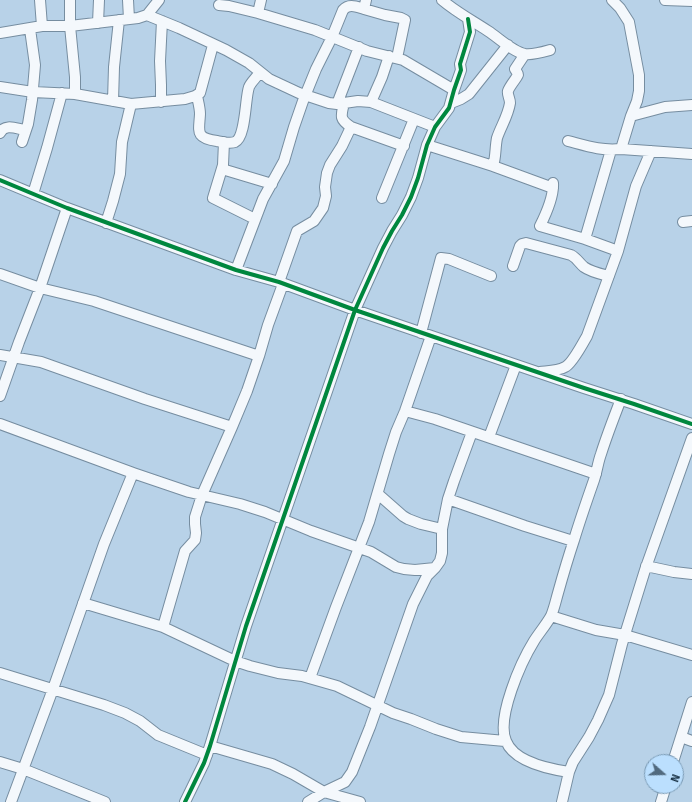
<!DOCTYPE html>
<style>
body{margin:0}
#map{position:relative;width:692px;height:802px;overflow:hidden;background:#b8d2e8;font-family:Signika,sans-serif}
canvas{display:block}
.north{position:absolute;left:644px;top:754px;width:40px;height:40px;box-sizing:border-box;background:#bbdffe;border:1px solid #7a9ab4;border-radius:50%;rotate:110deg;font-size:11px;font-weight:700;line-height:16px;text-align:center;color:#193246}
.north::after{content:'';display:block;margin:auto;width:14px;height:18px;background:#516a7f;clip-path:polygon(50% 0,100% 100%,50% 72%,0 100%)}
</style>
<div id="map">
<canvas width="692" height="802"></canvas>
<div class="north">N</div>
</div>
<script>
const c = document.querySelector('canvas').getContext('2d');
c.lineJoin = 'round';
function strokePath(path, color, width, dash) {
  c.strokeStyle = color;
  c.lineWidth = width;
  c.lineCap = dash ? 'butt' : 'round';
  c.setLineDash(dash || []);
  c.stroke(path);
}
const minor = new Path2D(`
 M 40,0 L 42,26
 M 70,0 L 70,26 L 75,77 L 75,94
 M 128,0 L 129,19
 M 261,0 L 258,13 L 315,30 L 367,51 L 403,60 L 454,90
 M 442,0 C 456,12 473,21 488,31 C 499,38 513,52 525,54 C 533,55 543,52 550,50
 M 665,0 L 692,1
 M 219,5 L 229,6 L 258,13
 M 364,9 L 385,15 L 401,18 L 405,20 L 397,58
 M 147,15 L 179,28 L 226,50 L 249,63 L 269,79 L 299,93 L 329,103 L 337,104 L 358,101 L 371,102 L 435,127
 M 98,23 L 99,0
 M 0,33 L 42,26 L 70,26 L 138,18 L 147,15 L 159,0
 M 0,87 L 33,92 L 75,94 L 131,104 L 185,99 L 195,96 L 200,93 L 213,45
 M 197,96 C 198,101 200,108 200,114 C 199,132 195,138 217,141 C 222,142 230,144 235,142 C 246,137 245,98 249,87 C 251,82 257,77 260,72
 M 113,101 L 114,67 L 119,20
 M 161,102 L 161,85 L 160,61 L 162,21
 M 371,102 L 382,77 L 389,56
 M 344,103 C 341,116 339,119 351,127 L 404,146
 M 451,103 L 461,99 L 469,94 L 508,45
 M 337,104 L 359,47
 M 631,116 L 665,107 L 692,105
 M 0,133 C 5,123 17,129 26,130
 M 568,141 C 587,146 601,151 621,149 L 631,116 L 637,101 L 639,91 L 639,75 L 629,22 L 620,8 L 612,0
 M 22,142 L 28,124 L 32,100 L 35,65 L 30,29
 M 224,142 L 223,165 L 213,198 L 255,219
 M 427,145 L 493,166 L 553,188
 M 621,149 L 692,154
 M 493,166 C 496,157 495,148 497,138 C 501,126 508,116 510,103 C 510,98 507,95 508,91 C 509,87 518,76 518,75 C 518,73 516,71 515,69 L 525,54
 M 222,169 L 272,184
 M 0,180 L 67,208 L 236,270 L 279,282 L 355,310 L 584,388 L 634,404 L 692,424
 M 553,183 C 554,197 546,214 540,226 L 585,239 L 618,251
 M 33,194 L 47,148 L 62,93
 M 382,198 L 414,119
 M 683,222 L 692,221
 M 106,223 L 113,201 L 120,174 L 122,142 L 131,104
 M 585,239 L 611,150
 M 513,266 L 520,246 L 522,244 L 526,243 L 571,255 C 577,258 579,263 584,267 C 591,272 601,274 609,276
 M 236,270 L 263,199 L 284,161 L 294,127 L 303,101 L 316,69 L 332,37 L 343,10 C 349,3 357,7 364,9 L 366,0
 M 0,274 L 40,288 L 94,301 L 259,356
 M 279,282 L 297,231 L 314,221 L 323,208 L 326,196 L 325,187 L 327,173 L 330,165 L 342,146 L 351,127
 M 421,333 L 441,258 L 449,259 L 491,276
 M 0,355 L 41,362 L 145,399 L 232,427
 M 540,372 C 548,371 558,371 565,367 C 572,364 583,343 587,336 L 618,251 L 636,186 L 651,151
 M 0,396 L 19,342 L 40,288 L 67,208
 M 405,411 L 435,419 L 596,474
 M 0,424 L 133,473 L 104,544 L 53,689 L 11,802
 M 489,437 L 516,365
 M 133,473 L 189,492 L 240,504 L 265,512 L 311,531 L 371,552 L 396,567 L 404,569 L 415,570 L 435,568
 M 378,494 L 403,516 L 408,519 L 421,524 L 442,529
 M 448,499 L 525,526 L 573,541
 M 646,566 L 674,572 L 692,574
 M 83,603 L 163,627 L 235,661 L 250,666 L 278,673 L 302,676 L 337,686 L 393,713 L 411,719 L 436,729 L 461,737 L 505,741
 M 551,616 L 596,630 L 625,635 L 692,655
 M 163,627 L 185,551 L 195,540 L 196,533 L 195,524 L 195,517 L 202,495 L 232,427 L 247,391 L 259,356 L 268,325 L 283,284
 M 0,673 L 104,705 L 125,713 L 140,721 L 158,735 L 207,755
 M 310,678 L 336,607 L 369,522 L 389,454 L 396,432 L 405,411 L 431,336
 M 681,737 L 692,741
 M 210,746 L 272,764 L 293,774 L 324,792 L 360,802
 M 0,762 L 23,769 L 105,802
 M 673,762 L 692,702
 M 569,772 C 549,769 514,762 506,741 C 496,718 521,662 534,641 C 539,633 546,625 551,616 C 554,609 556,600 558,593 C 563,575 568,558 574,540 C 580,520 587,500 594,480 C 597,471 598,462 601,454 C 607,435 614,417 621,399
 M 185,802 L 204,763 L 210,746 L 246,626 L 355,310 L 383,248 L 392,231 L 402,215 L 411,197 L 418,178 L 427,145 L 435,127 L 449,108 L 454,90 L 461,70 L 460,64 L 470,32 L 468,19
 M 308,802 L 324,792 L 345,782 L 352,772 L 370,727 L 413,604 L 427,576 L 435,568 L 440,561 L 442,553 L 442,529 L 448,499 L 454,481 L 472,432
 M 562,802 L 569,772 L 573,762 L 589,737 L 598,720 L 609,695 L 622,644 L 645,570 L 692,438
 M 661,802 L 666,786`);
const cycleway = new Path2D(`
 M 0,180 L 67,208 L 236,270 L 279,282 L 355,310 L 584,388 L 634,404 L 692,424
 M 185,802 L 204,763 L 210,746 L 246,626 L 355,310 L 383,248 L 392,231 L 402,215 L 411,197 L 418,178 L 427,145 L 435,127 L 449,108 L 454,90 L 461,70 L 460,64 L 470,32 L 468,19`);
strokePath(minor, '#768da0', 12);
strokePath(minor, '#f4f8fc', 10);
strokePath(cycleway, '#00873e', 4);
</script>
